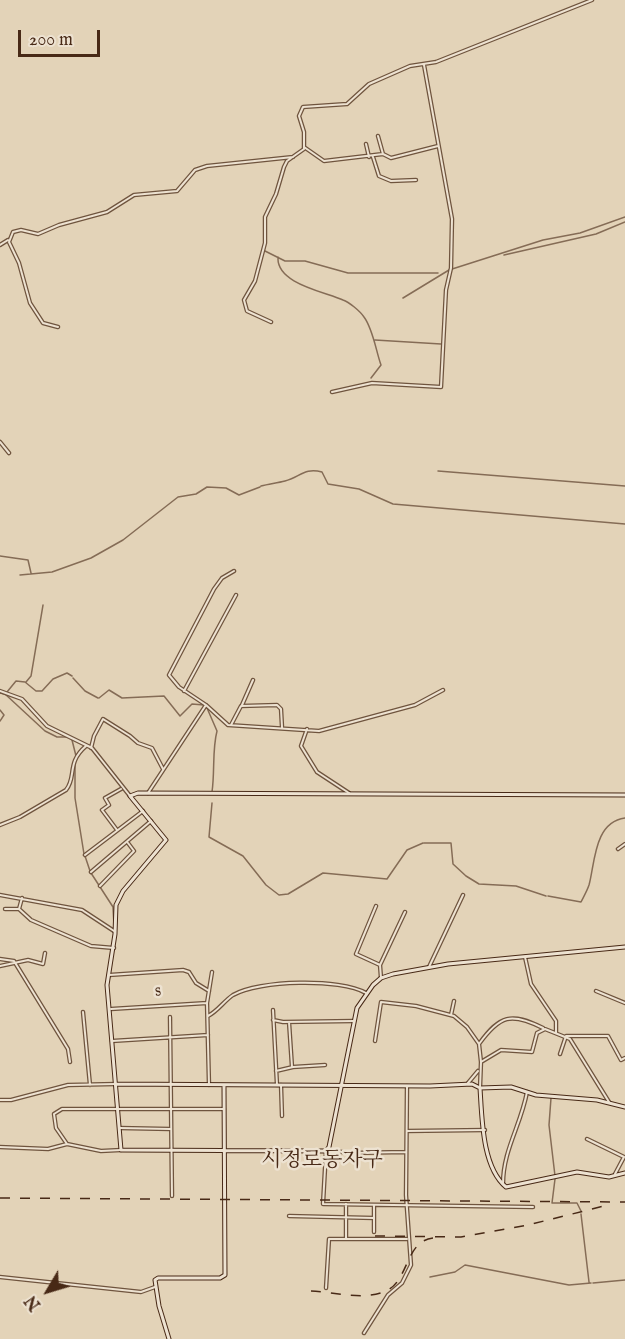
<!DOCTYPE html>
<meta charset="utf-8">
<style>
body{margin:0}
#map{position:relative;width:625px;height:1339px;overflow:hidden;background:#e3d3b8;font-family:"IM FELL English",serif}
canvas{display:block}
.north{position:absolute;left:18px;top:1261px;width:60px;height:60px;-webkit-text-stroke:4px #ede2d1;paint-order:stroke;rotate:232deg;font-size:16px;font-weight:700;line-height:24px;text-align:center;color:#482916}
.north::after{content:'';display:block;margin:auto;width:21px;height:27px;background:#482916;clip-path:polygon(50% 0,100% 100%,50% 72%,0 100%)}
.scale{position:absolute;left:18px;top:30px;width:82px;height:27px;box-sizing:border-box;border:3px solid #482916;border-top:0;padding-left:8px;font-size:18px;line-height:21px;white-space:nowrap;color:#482916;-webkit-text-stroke:4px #ede2d1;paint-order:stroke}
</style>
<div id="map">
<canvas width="625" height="1339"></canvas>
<div class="north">N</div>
<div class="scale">200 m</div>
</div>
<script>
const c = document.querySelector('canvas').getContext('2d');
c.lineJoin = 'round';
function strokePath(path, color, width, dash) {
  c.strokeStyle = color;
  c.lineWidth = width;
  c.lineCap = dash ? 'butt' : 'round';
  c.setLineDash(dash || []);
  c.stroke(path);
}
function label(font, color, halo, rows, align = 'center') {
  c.font = font + ' "IM FELL English","Noto Serif KR",serif';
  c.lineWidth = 5;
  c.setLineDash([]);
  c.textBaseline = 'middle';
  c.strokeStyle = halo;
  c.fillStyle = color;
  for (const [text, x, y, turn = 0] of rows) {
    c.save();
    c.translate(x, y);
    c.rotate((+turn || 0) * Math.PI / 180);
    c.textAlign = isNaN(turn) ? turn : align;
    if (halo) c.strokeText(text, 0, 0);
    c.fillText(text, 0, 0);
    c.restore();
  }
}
const stream = new Path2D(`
 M 265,251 L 285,261 L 305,261 L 348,273 L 438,273
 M 504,255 L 596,234 L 625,222
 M 278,257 C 276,284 326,292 343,300 C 349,302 360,311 364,317 C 373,329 376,351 381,365 L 371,378
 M 403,298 L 449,270 L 543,240 L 580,233 L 625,217
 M 375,340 L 441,344
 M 438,471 L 625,486
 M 261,486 C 269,484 277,483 285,481 C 300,477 305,467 322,472 L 328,484 L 359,489 L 393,504 L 625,524
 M 0,556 L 28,560 L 31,573
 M 20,575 L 52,572 L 91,558 L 123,540 L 178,497 L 196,494 L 207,487 L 226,488 L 239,495 L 260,487
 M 73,678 L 85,691 L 98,698
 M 26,682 L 31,676 L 43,605
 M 7,692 L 16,681 L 25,682 L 36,691 L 42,691 L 53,679 L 67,673 L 72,676
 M 0,693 L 5,694
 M 5,694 L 45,731 L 57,737 L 68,737
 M 99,698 L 109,690 L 122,698 L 164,696 L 180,716 L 192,704 L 204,705
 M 207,708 L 217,731 C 212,750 215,771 212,792
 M 0,710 L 4,715 L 0,721
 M 72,740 L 76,756
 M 75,764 L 75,798 L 84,854
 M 212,803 L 209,837 L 243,856 L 266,885 L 279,895 L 288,894 L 323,873 L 387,879 L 407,850 L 423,843
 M 424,843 L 451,843 L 453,864 L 466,876 L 479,884 L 516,886 L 546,896
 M 85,856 L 90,871
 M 91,873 L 113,907 L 114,926
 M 548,896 L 581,902 C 584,896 587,891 589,885 C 595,863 594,822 625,818
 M 551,1098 L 549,1125 L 555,1176
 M 555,1179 L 552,1203 L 577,1203 L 581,1211
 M 581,1214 L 589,1282
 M 430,1277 L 455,1272 L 465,1265 L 569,1285 L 591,1283
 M 593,1283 L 625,1280`);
const street = new Path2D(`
 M 378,136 L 383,154
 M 366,144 L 369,157
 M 304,147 L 324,161 L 383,154 L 391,158 L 438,146
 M 373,157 L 379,176 L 391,181 L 416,180
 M 0,245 L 8,240
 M 271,322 L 247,311 L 244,300 L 255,281 L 265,243 L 265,217 L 276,194 L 284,167 L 287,161 L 304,149 L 304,132 L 299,116 L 303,107 L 347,104 L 369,84 L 410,66 L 436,62 L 592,0
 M 58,327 L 43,323 L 30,303 L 19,263 L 9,242 L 13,232 L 21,230 L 38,234 L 59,225 L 107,212 L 134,195 L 177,191 L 195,170 L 207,166 L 293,157
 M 332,392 L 372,383 L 441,387 L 446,290 L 451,268 L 452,219 L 424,65
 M 0,442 L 9,453
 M 234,571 L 222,578 L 214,589 L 169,675 L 179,687 L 206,705 L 228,725 L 319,731 L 415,705 L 443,690
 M 0,691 L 22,699 L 47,726 L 92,748 L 130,796
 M 184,691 L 236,595
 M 242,705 L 253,680
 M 231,725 L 241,706 L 277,705 L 281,709 L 282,727
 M 307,729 L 301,746 L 317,772 L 349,793
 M 91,748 L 94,736 L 103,719 L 130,736 L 138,743 L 152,748 L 163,769
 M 148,793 L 206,705
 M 0,825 L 20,817 L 66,790 C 77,777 66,763 86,746
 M 117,830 L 102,810 L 109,805 L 105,798 L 121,789
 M 618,849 L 625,844
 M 85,855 L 143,811
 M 91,872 L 151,821
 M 100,886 L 134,851 L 128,843
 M 0,895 L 82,910 L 114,931
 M 376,906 L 356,954 L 380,965
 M 5,909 L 19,909 L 31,920 L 91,946 L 114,948
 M 19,909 L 22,898
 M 525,957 L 531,984 L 556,1021 L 556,1033
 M 0,959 L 14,961 L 68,1049 L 70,1062
 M 0,966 L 28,960 L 43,964 L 45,953
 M 429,967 L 463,895
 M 109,975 L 183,970 L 189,972 L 196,983 L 209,991
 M 381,978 L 380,965 L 405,912
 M 596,991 L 625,1003
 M 111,1009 L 207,1003
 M 273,1010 L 277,1085
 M 83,1012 L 90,1085
 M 451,1015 L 454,1001
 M 208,1016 C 218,1011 224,1001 233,995 C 259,980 340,978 366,993
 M 170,1017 L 172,1196
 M 273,1020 L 283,1022 L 354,1021
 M 289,1022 L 292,1067
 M 112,1041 L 208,1035
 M 375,1041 L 381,1002 L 416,1006 L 454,1016 L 467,1027 L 479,1044 L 481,1062
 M 479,1044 C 500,1015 511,1012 543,1028
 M 560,1054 L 566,1036 L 608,1036 L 621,1060 L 625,1058
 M 276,1071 L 293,1067 L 325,1065
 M 468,1083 L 478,1071
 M 209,1085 L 207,1003 L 212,972
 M 281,1085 L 282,1116
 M 480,1088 L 481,1062 L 501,1050 L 532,1052 L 537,1033 L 545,1029 L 570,1039 L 609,1102
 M 0,1100 L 11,1100 L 68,1085 L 116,1084
 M 120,1128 L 170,1129
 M 407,1131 L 485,1130
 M 587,1139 L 624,1157 L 615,1174
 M 67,1144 L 56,1128 L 54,1114 L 62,1109 L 224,1109
 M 0,1147 L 48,1149 L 67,1144 L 101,1151 L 121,1150
 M 328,1150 L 349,1153 L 406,1152
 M 326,1151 L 323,1204 L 533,1207
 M 503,1184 C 503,1150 521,1125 527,1092
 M 374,1205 L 374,1232
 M 289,1216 L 374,1218
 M 346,1239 L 346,1204
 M 0,1277 L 141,1292 L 155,1287
 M 326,1288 L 329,1239 L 407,1239
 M 364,1333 L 388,1295 L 402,1283 L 411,1265 L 406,1195 L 407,1086`);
const secondary = new Path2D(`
 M 625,795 L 138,793 L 130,796 L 166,840 L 123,891 L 116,905 L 115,934 L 107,985 L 121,1150 L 326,1151 L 329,1147 L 357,1008 L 373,985 L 381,978 L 393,974 L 448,964 L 625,947
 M 116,1084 L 430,1086 L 472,1084 L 480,1088 L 511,1087 L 536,1095 L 597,1100 L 625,1107
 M 480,1088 C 482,1118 482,1167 506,1187 L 577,1172 L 609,1177 L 625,1173
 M 169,1339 L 159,1306 L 155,1280 L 158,1278 L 220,1278 L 225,1275 L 224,1086`);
const rail = new Path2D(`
 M 0,1198 L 625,1202
 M 375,1236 L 461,1237 L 528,1225 L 604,1206
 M 311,1291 C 335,1292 364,1301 386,1291 C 409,1281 405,1241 433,1238`);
const streetNames = [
 ["s",158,992,-5]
];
const quarterNames = [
 ["시정로동자구",322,1162]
];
strokePath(stream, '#856c56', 1.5);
strokePath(street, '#6f543e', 4.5);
strokePath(secondary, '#482916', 5);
strokePath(street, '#ede2d1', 2);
strokePath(secondary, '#ede2d1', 3);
strokePath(rail, '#482916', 1.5, [10, 10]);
label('18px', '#482916', '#ede2d1', streetNames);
label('21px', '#482916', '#ede2d1', quarterNames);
</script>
